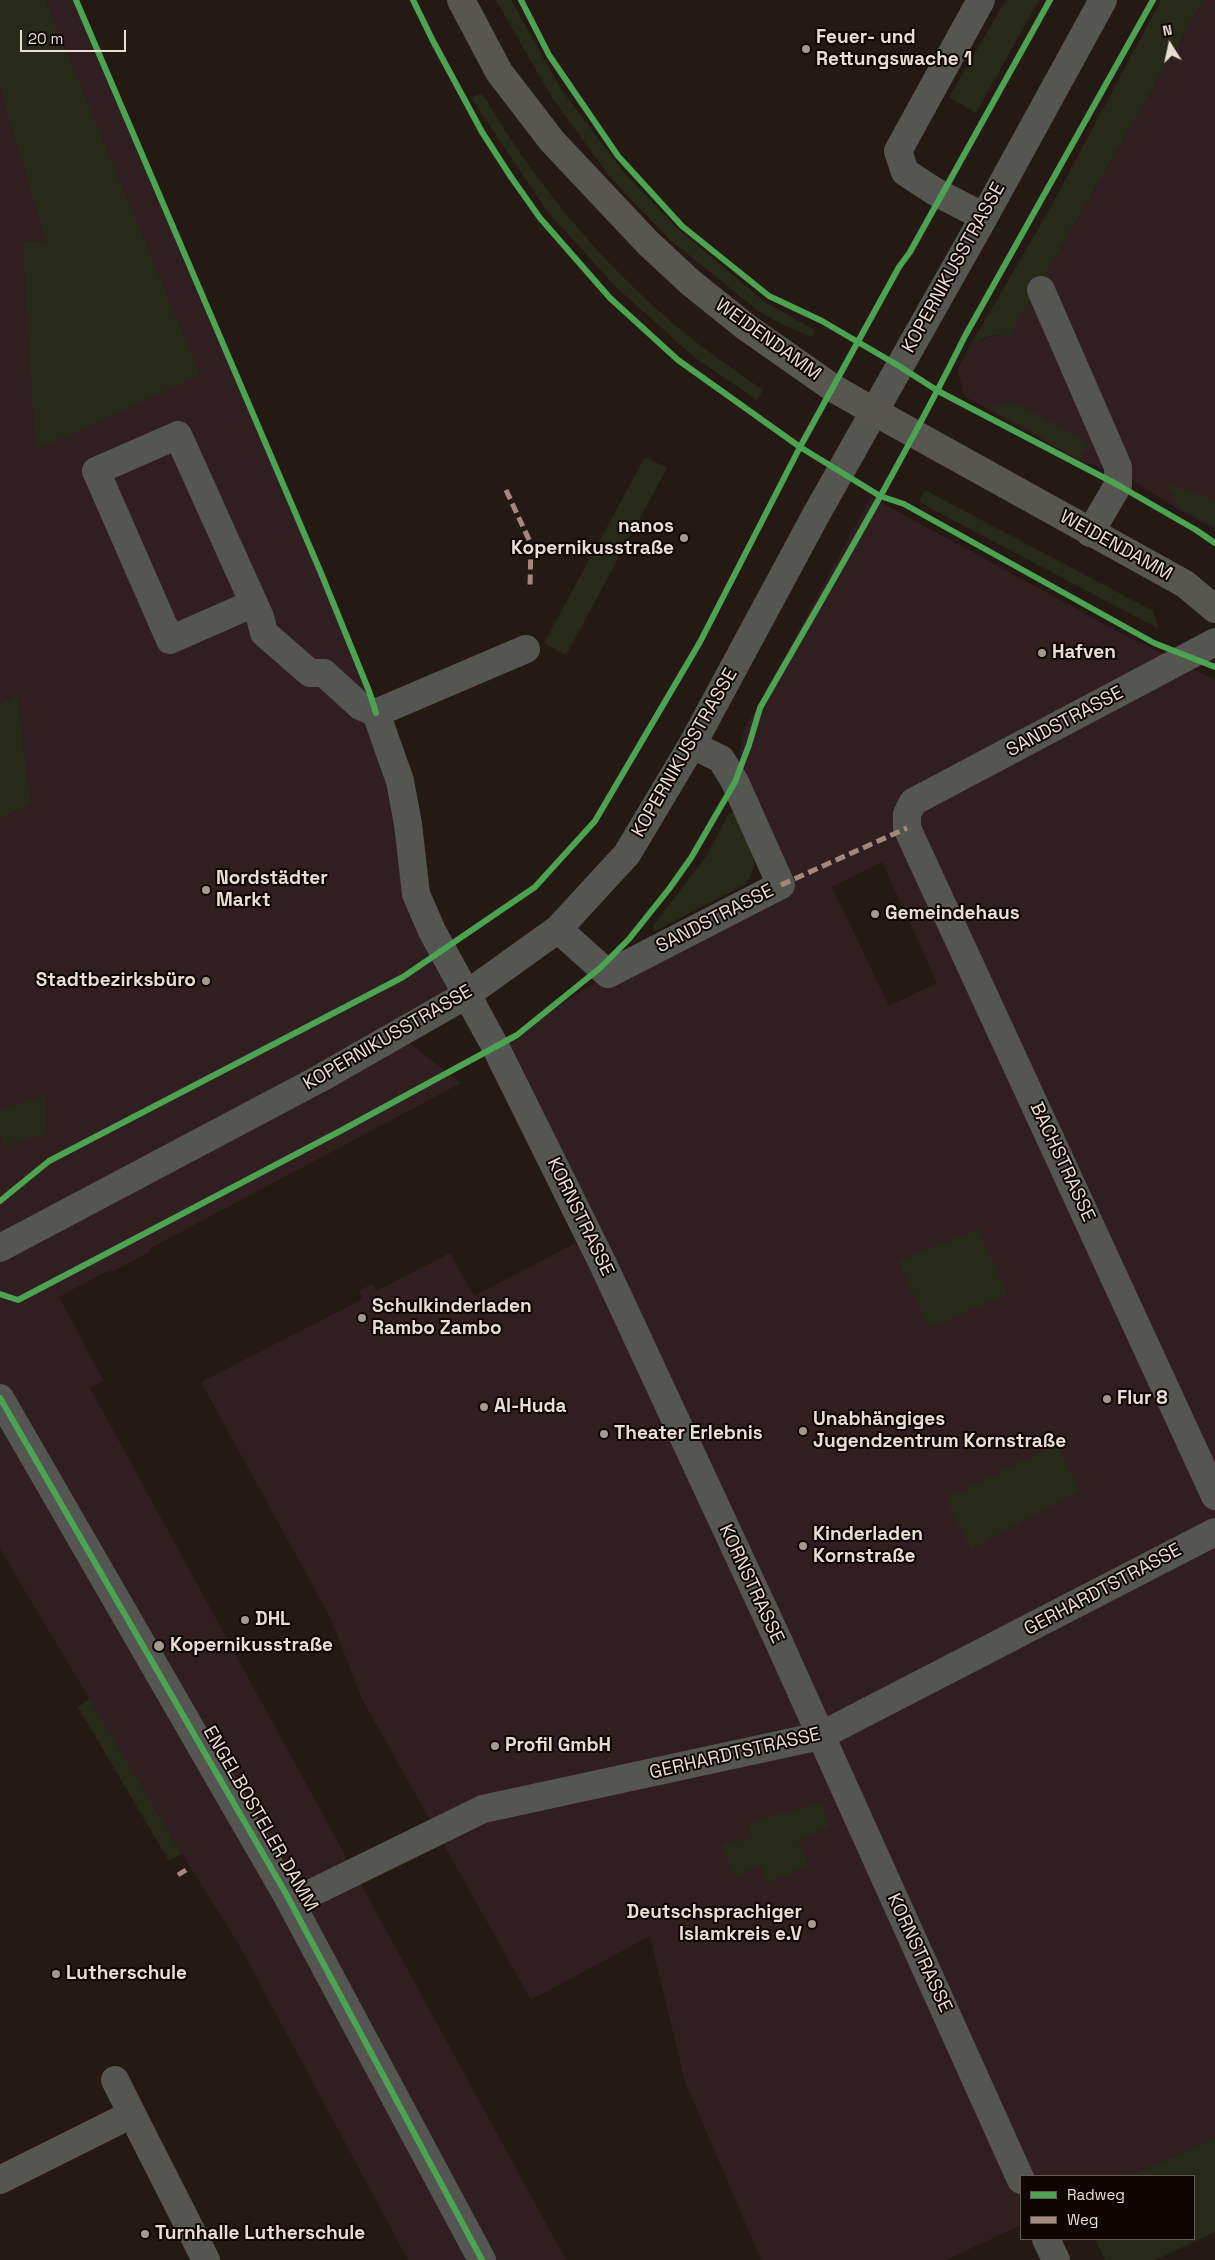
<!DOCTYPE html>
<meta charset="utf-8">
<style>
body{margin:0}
#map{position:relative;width:1215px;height:2260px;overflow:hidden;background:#251a13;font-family:"Space Grotesk",sans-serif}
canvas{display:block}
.legend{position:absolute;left:1020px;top:2175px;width:175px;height:65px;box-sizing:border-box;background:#0e0603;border:1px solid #665c57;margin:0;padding:6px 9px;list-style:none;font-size:15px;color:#eaddd4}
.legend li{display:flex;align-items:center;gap:10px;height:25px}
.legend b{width:25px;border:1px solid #665c57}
.north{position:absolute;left:1145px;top:20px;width:50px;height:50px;-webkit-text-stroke:4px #0e0603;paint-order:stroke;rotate:350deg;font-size:14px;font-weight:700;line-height:20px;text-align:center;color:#eaddd4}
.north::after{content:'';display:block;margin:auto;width:18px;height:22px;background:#eaddd4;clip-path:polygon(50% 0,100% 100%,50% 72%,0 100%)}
.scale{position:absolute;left:20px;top:30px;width:106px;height:22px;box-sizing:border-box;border:2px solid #eaddd4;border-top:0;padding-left:6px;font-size:15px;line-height:18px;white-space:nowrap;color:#eaddd4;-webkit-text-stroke:4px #0e0603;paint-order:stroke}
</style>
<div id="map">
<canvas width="1215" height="2260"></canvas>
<ul class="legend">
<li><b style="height:6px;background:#4ca352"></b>Radweg</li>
<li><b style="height:6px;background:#a5887d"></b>Weg</li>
</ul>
<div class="north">N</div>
<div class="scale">20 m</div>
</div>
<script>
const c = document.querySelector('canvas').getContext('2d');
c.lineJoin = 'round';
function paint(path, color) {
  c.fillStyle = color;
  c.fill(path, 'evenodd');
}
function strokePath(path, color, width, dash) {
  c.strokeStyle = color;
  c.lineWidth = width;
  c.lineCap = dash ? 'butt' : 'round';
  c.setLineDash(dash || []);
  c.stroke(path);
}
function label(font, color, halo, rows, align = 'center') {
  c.font = font + ' "Space Grotesk",sans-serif';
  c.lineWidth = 4;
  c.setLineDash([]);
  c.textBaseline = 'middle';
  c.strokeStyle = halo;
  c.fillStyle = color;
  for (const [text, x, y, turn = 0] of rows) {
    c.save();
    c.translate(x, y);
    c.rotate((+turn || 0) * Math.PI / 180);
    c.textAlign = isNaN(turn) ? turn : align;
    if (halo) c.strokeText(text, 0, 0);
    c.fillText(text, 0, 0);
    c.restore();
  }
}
const commercial = new Path2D(`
 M 0,0 L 76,0 L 369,691 L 416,894 L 466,995 L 398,1034 L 461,1083 L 149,1249 L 150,1252 L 112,1272 L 111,1269 L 59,1297 L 104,1381 L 90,1388 L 566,2260 L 408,2260 L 238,1943 L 182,1854 L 0,1549 L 0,818 L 31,805 L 17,696 L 0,704 Z
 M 1204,0 L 1215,0 L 1215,529 L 1178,509 L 1129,478 L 1076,459 L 964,396 L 958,370 L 967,351 L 978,341 L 995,335 L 1009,337 Z
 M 871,497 L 1121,633 L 1215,680 L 1215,2138 L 1129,2176 L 1021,2176 L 1021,2225 L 946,2260 L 761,2260 L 685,2082 L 650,1936 L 531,2000 L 362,1699 L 331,1619 L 201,1382 L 363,1299 L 359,1291 L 372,1284 L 376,1291 L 450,1253 L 474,1296 L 589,1236 L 495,1046 L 608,974 L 781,885 L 735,782 L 743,733 ZM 882,862 L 937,983 L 889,1006 L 832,887 Z`);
const green = new Path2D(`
 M 0,0 L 45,0 L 200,375 L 37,450 L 33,415 L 23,242 L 46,241 L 0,88 Z
 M 496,0 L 511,0 L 561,89 L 622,170 L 678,229 L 765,302 L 814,330 L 812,337 L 781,324 L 760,312 L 669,239 L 609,176 L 551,96 Z
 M 1006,0 L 1039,0 L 976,113 L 949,97 Z
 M 1161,0 L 1204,0 L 1009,337 C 993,332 977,338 967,351 L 1048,212 Z
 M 482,93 C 538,189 613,278 701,346 C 721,361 742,375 763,390 L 757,400 L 694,357 L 615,286 L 547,211 L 471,98 Z
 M 1015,402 L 1089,443 L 1079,459 L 981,403 L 995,407 Z
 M 645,457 L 667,468 L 566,655 L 544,643 Z
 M 1164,483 L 1215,499 L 1215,526 L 1180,508 Z
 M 925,490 L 1153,611 L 1159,629 L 919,502 Z
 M 17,695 L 31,805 L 0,818 L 0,704 Z
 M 729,813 L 735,813 C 746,837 766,862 744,885 L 655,931 L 653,926 L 707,855 Z
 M 46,1096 L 45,1134 L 3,1146 L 0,1134 L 0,1109 Z
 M 978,1229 L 1008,1294 L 929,1328 L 898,1261 Z
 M 1057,1444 L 1080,1491 L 971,1549 L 946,1499 Z
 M 90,1699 L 182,1854 L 169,1861 L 78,1707 Z
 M 822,1804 L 830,1826 L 798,1841 L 809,1865 L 768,1883 L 760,1866 L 735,1876 L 721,1845 L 752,1838 L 748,1822 Z
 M 1215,2138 L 1215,2232 L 1155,2260 L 1105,2260 L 1095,2239 L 1194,2239 L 1194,2176 L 1129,2176 Z`);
const minor = new Path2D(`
 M 981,0 L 898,151 L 905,172 L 934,191 L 984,217
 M 1041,290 L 1118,467 L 1118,485 L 1090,533
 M 252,604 L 170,640 L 96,471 L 178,435 L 260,617 L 264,633 L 310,673 L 324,673 L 360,706 L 376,713 L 526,649
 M 1215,642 L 913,802 L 907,814 L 907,828 L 1215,1496
 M 376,713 L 400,781 L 408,824 L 416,894 L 432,931 L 495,1046 L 603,1264 L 777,1638 L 1021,2180
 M 558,929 L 608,974 L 781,885 L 735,782 L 721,759 L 692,745
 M 0,1248 L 319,1079 L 466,995 L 558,929 L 627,854 L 692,745 L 817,513 L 984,217 L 1103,0
 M 0,1398 L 285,1892 L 482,2260
 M 291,1903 L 483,1809 L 820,1736 L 1215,1532
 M 115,2080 L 132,2114
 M 0,2180 L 132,2114 L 206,2260
 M 1046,2239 L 1056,2260`);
const major = new Path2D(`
 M 461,0 L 499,72 L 552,141 L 648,243 L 690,282 L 746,327 L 833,388 L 875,412 L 1185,584 L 1215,609`);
const quiet = new Path2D(`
 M 506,490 L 531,544 L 530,587
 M 781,885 L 907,828
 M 178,1875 L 186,1870`);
const cycleway = new Path2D(`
 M 76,0 L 321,573 L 369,691 L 376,713
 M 413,0 L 433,41 L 482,132 L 511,177 L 540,218 L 610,298 L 678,360 L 800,447 L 880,496 L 904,504 L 1154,643 L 1215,667
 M 521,0 L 549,55 L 618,156 L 682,226 L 769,296 L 822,321 L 899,366 L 938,391 L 1118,485 L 1196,530 L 1215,543
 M 0,1201 L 49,1161 L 403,977 L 535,887 L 595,821 L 700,642 L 800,447 L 899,267 L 910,252 L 1050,0
 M 0,1294 L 18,1300 L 344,1129 L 517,1035 L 600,968 L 629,939 L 669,889 L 691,858 L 735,782 L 749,745 L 760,708 C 830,585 902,463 965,336 L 1153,0
 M 0,1398 L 285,1892 L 482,2260`);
const markers = [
 [806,49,5,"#a59990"],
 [684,538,5,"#a59990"],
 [1042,653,5,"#a59990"],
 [206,890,5,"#a59990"],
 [875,914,5,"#a59990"],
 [206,981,5,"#a59990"],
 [362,1318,5,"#a59990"],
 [1107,1399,5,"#a59990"],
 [484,1407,5,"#a59990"],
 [803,1431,5,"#a59990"],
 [604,1434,5,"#a59990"],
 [803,1546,5,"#a59990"],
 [245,1620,5,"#a59990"],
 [159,1646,6,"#a59990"],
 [495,1746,5,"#a59990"],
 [812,1924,5,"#a59990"],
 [56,1974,5,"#a59990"],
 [145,2234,5,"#a59990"]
];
const poiNames = [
 ["Feuer- und",816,38],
 ["Rettungswache 1",816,60],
 ["nanos",674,527,"right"],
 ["Kopernikusstraße",674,549,"right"],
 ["Hafven",1052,653],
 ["Nordstädter",216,879],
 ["Markt",216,901],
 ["Gemeindehaus",885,914],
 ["Stadtbezirksbüro",196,981,"right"],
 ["Schulkinderladen",372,1307],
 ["Rambo Zambo",372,1329],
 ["Flur 8",1117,1399],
 ["Al-Huda",494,1407],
 ["Unabhängiges",813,1420],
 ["Jugendzentrum Kornstraße",813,1442],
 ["Theater Erlebnis",614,1434],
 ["Kinderladen",813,1535],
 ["Kornstraße",813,1557],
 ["DHL",255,1620],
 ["Kopernikusstraße",170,1646],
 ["Profil GmbH",505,1746],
 ["Deutschsprachiger",802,1913,"right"],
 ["Islamkreis e.V",802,1935,"right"],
 ["Lutherschule",66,1974],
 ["Turnhalle Lutherschule",155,2234]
];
const streetNames = [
 ["KOPERNIKUSSTRASSE",954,268,-61],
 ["WEIDENDAMM",768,340,36],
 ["WEIDENDAMM",1116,546,29],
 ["SANDSTRASSE",1065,722,-28],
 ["KOPERNIKUSSTRASSE",685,753,-60],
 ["SANDSTRASSE",715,919,-27],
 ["KOPERNIKUSSTRASSE",388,1038,-30],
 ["BACHSTRASSE",1062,1162,65],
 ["KORNSTRASSE",580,1217,64],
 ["KORNSTRASSE",751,1584,65],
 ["GERHARDTSTRASSE",1103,1590,-28],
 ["GERHARDTSTRASSE",735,1754,-13],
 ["ENGELBOSTELER DAMM",260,1819,60],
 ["KORNSTRASSE",919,1953,65]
];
paint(commercial, '#301e21');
paint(green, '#272a18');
strokePath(minor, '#555652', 28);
strokePath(major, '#57564f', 28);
strokePath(quiet, '#a5887d', 5, [10, 5]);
strokePath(cycleway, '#4ca352', 6);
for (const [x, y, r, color] of markers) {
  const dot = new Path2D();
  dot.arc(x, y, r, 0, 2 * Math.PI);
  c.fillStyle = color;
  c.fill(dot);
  strokePath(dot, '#0e0603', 2);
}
label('bold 19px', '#eaddd4', '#0e0603', poiNames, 'left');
label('19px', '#eaddd4', '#0e0603', streetNames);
</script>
